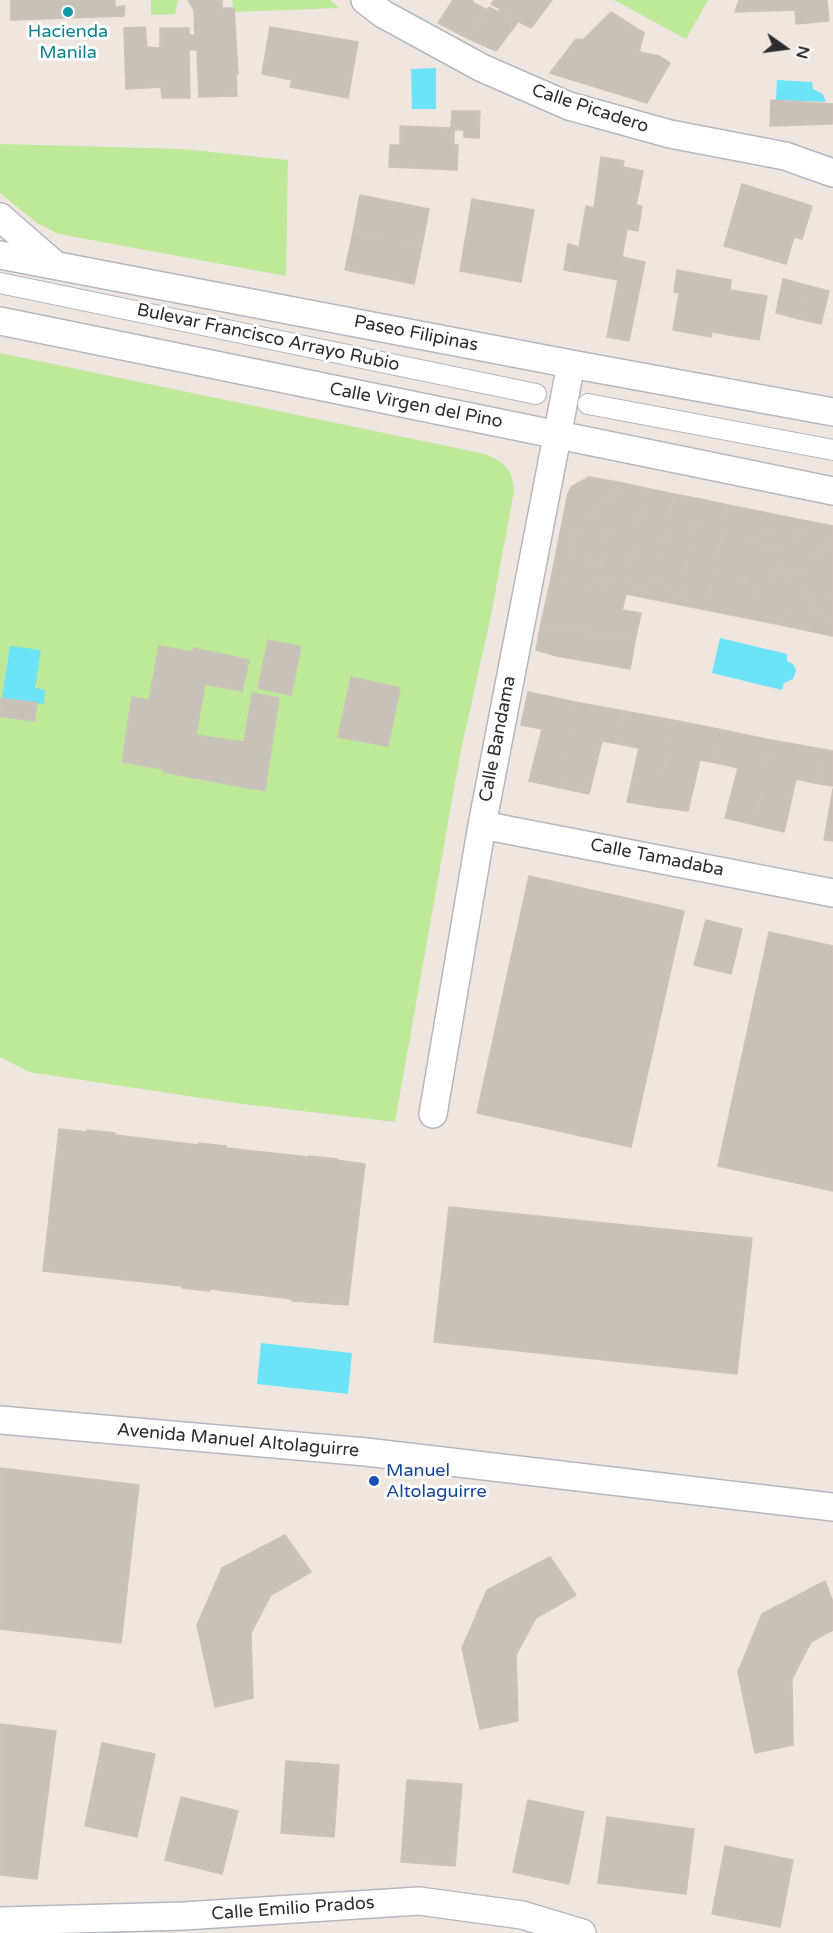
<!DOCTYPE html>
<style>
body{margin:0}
#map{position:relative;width:833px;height:1933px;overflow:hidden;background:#efe6df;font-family:"Varela Round",sans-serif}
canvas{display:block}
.north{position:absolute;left:755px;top:18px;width:60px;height:60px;-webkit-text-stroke:4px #fff;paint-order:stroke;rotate:104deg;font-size:16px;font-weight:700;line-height:24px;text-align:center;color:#2d2d2d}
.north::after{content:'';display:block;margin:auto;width:21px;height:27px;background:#2d2d2d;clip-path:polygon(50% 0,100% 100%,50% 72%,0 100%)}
</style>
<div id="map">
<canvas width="833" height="1933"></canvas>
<div class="north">N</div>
</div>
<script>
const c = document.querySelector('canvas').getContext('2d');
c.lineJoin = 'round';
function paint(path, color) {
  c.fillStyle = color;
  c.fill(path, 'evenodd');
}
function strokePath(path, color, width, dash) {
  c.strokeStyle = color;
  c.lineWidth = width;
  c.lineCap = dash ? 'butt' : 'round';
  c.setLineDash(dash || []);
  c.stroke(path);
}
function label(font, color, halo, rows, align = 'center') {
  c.font = font + ' "Varela Round",sans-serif';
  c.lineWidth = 6;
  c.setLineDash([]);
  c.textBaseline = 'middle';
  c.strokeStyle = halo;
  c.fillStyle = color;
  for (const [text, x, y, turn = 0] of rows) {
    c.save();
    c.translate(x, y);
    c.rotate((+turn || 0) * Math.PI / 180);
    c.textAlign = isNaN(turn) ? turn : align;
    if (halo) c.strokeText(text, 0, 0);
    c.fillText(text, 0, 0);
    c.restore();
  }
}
const green = new Path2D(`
 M 151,0 L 178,0 L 175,14 L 151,15 Z
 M 232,0 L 330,0 L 339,8 L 234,12 Z
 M 614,0 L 708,0 L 686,39 Z
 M 0,144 L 183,149 L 288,160 L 286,276 L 59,234 L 37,223 L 0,193 Z
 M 0,353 L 485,454 C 504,462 513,469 514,491 L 490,620 L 460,755 L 395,1122 L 235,1103 L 29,1072 L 0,1057 Z`);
const water = new Path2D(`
 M 436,68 L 436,109 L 412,109 L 411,69 Z
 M 777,80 L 812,82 L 813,89 L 823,94 L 826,102 L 776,100 Z
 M 720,638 L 787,654 L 787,661 L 793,664 L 796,670 L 793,679 L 784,683 L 782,690 L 712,673 Z
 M 10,646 L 41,650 L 35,688 L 45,690 L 44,704 L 2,698 Z
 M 261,1343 L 352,1353 L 348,1394 L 257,1384 Z`);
const building = new Path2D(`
 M 11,0 L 115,0 L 115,7 L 125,6 L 124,16 L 11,20 Z
 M 188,0 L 222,0 L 222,8 L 234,8 L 238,74 L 236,74 L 237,96 L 199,97 L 197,50 L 189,50 L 190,98 L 162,98 L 161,87 L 126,89 L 124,28 L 145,27 L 147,47 L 160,48 L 160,28 L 189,28 L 189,35 L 195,35 L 194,10 Z
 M 453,0 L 473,0 L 472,2 L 487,10 L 467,38 L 438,23 Z
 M 494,0 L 552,0 L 531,28 L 499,12 L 500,9 L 491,4 Z
 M 739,0 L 827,0 L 829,21 L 796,24 L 795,10 L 735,12 Z
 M 489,7 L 518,22 L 496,51 L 467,38 Z
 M 611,12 L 644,33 L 639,52 L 659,56 L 670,63 L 647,103 L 550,73 L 576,39 L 583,40 Z
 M 270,27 L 358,42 L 348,98 L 290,87 L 292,80 L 262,74 Z
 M 771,100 L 833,104 L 832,124 L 770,126 Z
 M 452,111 L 480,111 L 479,138 L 464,137 L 464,130 L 454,130 L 454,145 L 458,145 L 457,170 L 389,167 L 390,145 L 400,145 L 400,126 L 451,128 Z
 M 601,157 L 624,161 L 623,167 L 643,171 L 636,205 L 642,206 L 638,231 L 627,229 L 622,257 L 645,262 L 629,341 L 607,337 L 618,280 L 564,270 L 568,244 L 579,247 L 586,206 L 594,208 Z
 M 742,184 L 812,206 L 802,239 L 794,237 L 786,264 L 724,246 Z
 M 360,195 L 429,209 L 422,246 L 353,232 Z
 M 472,199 L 534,210 L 521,282 L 460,271 Z
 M 353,232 L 422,246 L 414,284 L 345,270 Z
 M 677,270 L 731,280 L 730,290 L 767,296 L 759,340 L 712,332 L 711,337 L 673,330 L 679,293 L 674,292 Z
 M 783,279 L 806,285 L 799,319 L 776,313 Z
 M 806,285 L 829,291 L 821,324 L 799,319 Z
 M 589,477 L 618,482 L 614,500 L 596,497 L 593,515 L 580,512 L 572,554 L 587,557 L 585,566 L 600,569 L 598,578 L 739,607 L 741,597 L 753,600 L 755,589 L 771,592 L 781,551 L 765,548 L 769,532 L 754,529 L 758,511 L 802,520 L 781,625 L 551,579 L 568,493 L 571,487 Z
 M 618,482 L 646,488 L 626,584 L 598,578 Z
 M 646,488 L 674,494 L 654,589 L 626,584 Z
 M 674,494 L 701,499 L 681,595 L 654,589 Z
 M 596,497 L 614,500 L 600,569 L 585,566 L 587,557 L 572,554 L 580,512 L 593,515 Z
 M 701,499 L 728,505 L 709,600 L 681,595 Z
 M 728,505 L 758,511 L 739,607 L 709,600 Z
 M 802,520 L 833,526 L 833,545 L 825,543 L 822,558 L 809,556 L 800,597 L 814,600 L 812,612 L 828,615 L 825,625 L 833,626 L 833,636 L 781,625 Z
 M 754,529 L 769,532 L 765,548 L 781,551 L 771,592 L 755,589 L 753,600 L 741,597 Z
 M 825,543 L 833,545 L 833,592 L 828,615 L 812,612 L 814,600 L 800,597 L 809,556 L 822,558 Z
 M 551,579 L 626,594 L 622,610 L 641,613 L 635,641 L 541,623 Z
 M 833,592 L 833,626 L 825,625 Z
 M 541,623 L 635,641 L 630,669 L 557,656 L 536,650 Z
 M 268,640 L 301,647 L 291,695 L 258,688 Z
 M 159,646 L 193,652 L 194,648 L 249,660 L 242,691 L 205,684 L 196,735 L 244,742 L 252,693 L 279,698 L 265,791 L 163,772 L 163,769 L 122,762 L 132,697 L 149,700 Z
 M 351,677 L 400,688 L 388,746 L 338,737 Z
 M 528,692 L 575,702 L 561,788 L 529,781 L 542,729 L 521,725 Z
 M 0,698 L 37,703 L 34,721 L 0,716 Z
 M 575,702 L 624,711 L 618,744 L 602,741 L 589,794 L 561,788 Z
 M 624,711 L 673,720 L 657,807 L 627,802 L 639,748 L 618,744 Z
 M 673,720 L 723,730 L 717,763 L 700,760 L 688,811 L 657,807 Z
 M 723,730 L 771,740 L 755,825 L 725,818 L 738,768 L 717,763 Z
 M 771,740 L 822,749 L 814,783 L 796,779 L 784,832 L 755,825 Z
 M 822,749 L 833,751 L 833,786 L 814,783 Z
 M 833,789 L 833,841 L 824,840 Z
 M 529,876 L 684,911 L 631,1147 L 477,1113 Z
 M 706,920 L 742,929 L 731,974 L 694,965 Z
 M 769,932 L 833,946 L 833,1191 L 718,1166 Z
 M 59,1129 L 87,1132 L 87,1130 L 115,1133 L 115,1135 L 199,1145 L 199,1143 L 226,1146 L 226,1148 L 309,1157 L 309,1156 L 337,1159 L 336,1160 L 365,1164 L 348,1305 L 292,1301 L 292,1299 L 210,1289 L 210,1291 L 182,1288 L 182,1286 L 43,1271 Z
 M 449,1207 L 752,1238 L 737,1374 L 434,1342 Z
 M 0,1468 L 139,1485 L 121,1643 L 0,1629 Z
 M 285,1535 L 311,1572 L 271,1595 L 251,1633 L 253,1698 L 215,1707 L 197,1625 L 222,1568 Z
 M 550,1557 L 576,1595 L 536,1618 L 516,1655 L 518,1721 L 480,1729 L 462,1648 L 487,1590 Z
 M 825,1581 L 833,1602 L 833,1630 L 811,1642 L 792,1679 L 793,1745 L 755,1753 L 738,1672 L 762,1614 Z
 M 0,1724 L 56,1731 L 37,1879 L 0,1875 Z
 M 102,1743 L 155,1754 L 137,1837 L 85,1826 Z
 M 286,1761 L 339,1765 L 334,1837 L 281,1833 Z
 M 407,1780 L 462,1784 L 455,1866 L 401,1862 Z
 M 181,1797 L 238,1811 L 222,1874 L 165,1860 Z
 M 528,1800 L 584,1812 L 569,1884 L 513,1872 Z
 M 607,1817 L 694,1829 L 686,1894 L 598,1883 Z
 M 725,1846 L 793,1860 L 780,1927 L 712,1914 Z`);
const pedestrian = new Path2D(`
 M 0,283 L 536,394
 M 588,404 L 833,450`);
const minor = new Path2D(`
 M 365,0 L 383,14 L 482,68 L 569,106 L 670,134 L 785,156 L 833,173
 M 0,217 L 54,264
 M 0,255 L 571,364 L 833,412
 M 0,321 L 833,491
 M 482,825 L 833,893
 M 433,1114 L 482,825 L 571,364
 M 0,1420 L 366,1452 L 833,1507
 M 0,1921 L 184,1916 L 419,1901 L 522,1915 L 582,1933`);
const markers = [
 [68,12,6,"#0f9aa8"],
 [374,1481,6,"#1a4fb4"]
];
const cultureNames = [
 ["Hacienda",68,32],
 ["Manila",68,53]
];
const streetNames = [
 ["Calle Picadero",590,109,18],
 ["Paseo Filipinas",416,334,11],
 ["Bulevar Francisco Arrayo Rubio",268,338,12],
 ["Calle Virgen del Pino",416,406,11],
 ["Calle Bandama",498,739,-79],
 ["Calle Tamadaba",657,858,11],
 ["Avenida Manuel Altolaguirre",238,1441,5],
 ["Calle Emilio Prados",293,1909,-4]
];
const transitNames = [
 ["Manuel",386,1471],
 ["Altolaguirre",386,1492]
];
paint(green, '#bde998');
paint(water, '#6ce3f7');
paint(building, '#c8c1ba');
strokePath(building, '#cbc2b8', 1.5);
strokePath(pedestrian, '#b3b7c1', 22);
strokePath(minor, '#b3b7c1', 30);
strokePath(pedestrian, '#fff', 20);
strokePath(minor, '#fff', 27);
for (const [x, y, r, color] of markers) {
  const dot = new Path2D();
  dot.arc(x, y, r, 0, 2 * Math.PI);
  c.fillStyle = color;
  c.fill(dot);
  strokePath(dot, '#fff', 2);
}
label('18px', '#0d838f', '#fff', cultureNames);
label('18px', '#2d2d2d', '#fff', streetNames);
label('18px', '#164399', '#fff', transitNames, 'left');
</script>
